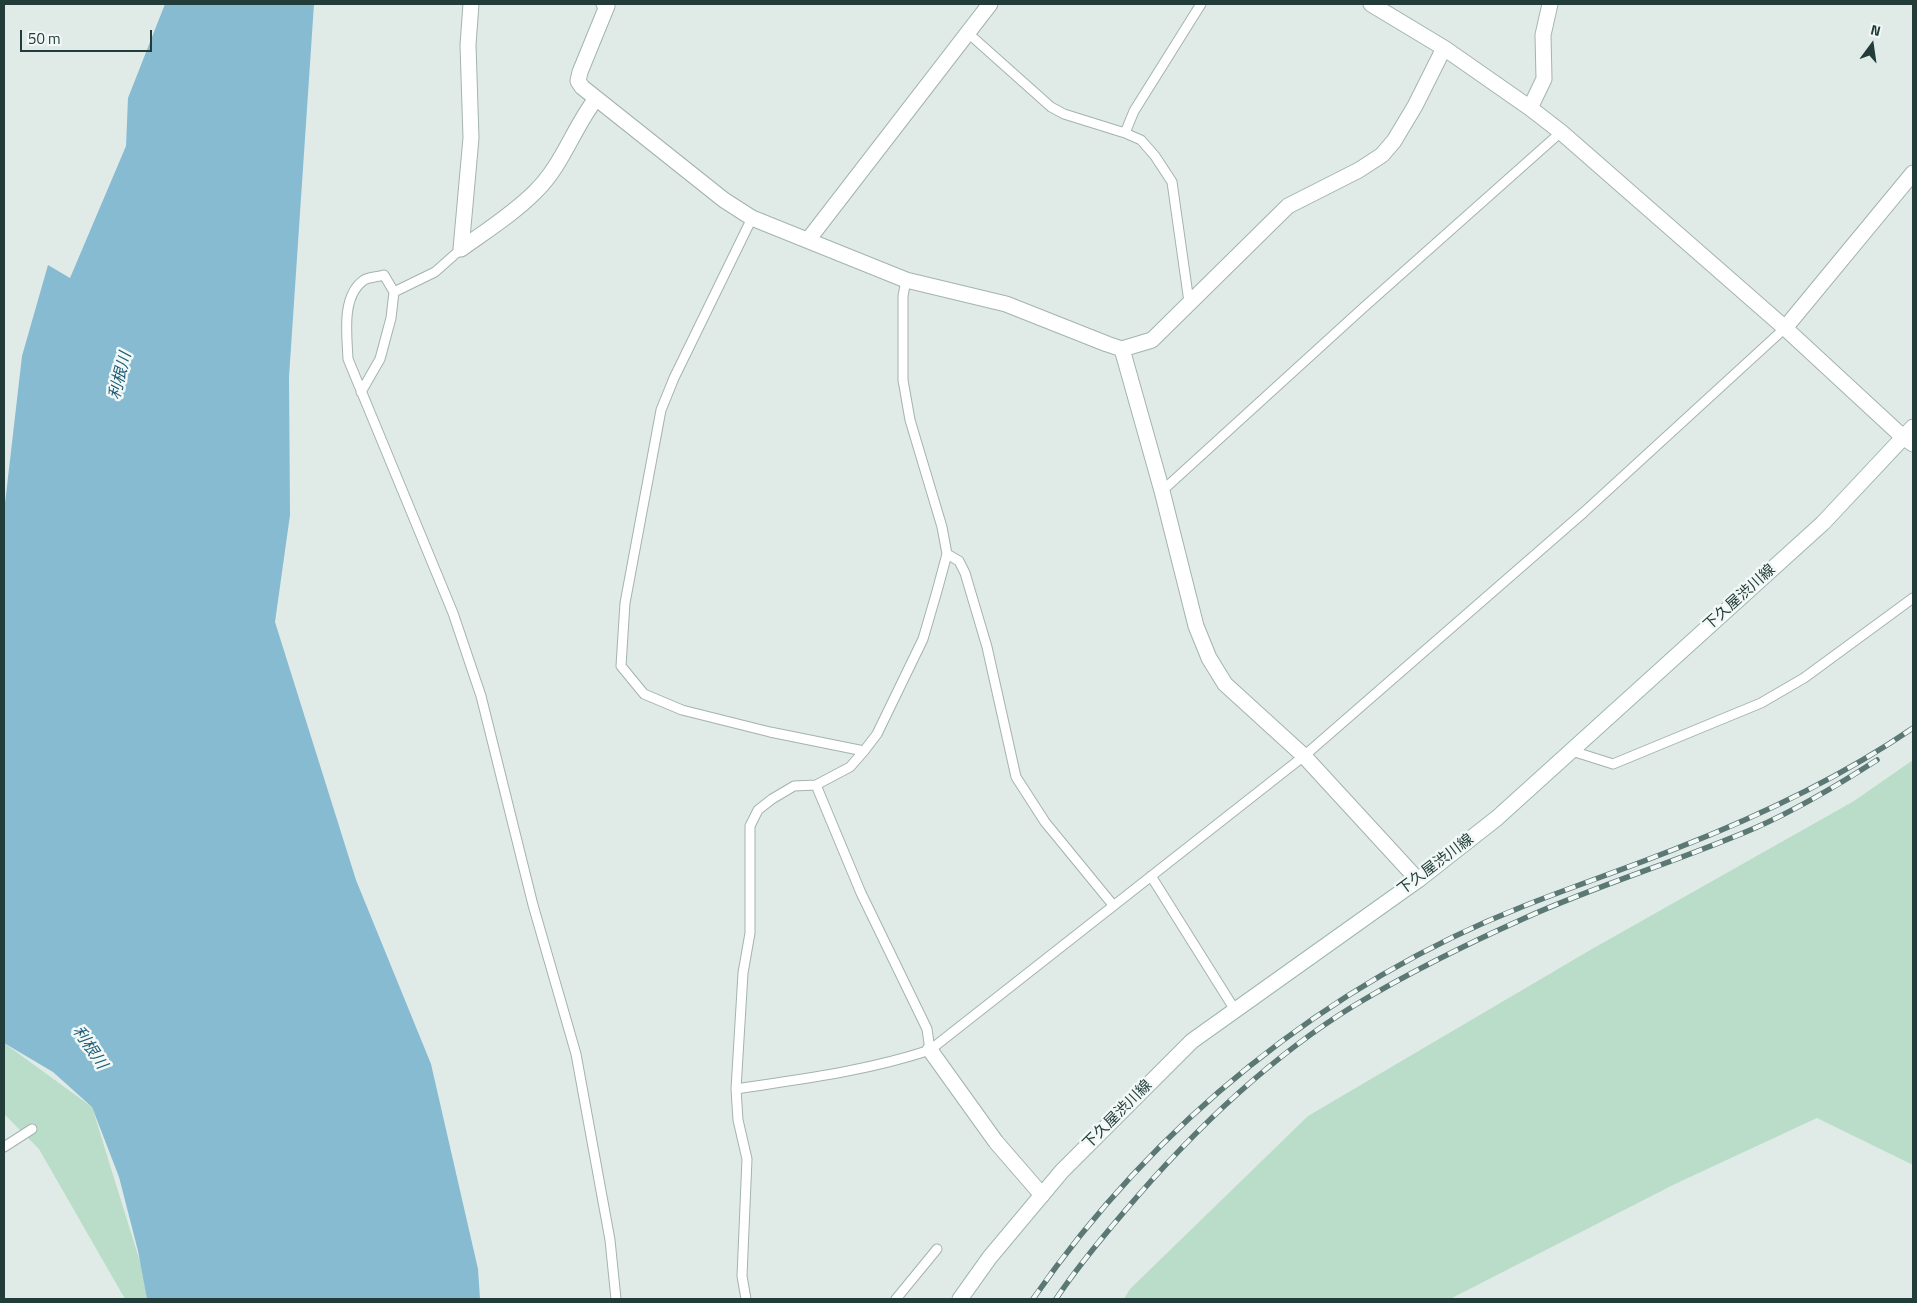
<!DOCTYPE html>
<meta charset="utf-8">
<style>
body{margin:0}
#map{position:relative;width:1917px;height:1303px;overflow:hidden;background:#e0ebe8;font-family:"Titillium Web",sans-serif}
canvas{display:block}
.frame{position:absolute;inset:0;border:5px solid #213c39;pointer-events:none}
.north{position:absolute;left:1847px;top:20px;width:50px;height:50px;-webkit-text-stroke:4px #f1f8f5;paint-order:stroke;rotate:14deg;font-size:14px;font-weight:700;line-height:20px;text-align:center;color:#213c39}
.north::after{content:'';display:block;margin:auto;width:18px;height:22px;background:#213c39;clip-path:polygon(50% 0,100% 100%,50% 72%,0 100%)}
.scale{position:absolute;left:20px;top:30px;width:132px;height:22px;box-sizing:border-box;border:2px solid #213c39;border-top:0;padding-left:6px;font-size:15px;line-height:18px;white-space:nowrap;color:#213c39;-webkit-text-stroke:4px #f1f8f5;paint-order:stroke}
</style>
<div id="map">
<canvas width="1917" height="1303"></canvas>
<div class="frame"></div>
<div class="north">N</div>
<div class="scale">50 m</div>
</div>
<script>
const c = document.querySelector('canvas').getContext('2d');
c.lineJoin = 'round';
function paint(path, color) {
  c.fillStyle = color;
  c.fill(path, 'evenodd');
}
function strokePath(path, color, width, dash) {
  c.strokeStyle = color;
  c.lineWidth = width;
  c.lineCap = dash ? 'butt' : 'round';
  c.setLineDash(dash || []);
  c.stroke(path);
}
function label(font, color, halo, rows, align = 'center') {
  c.font = font + ' "Titillium Web","Noto Sans JP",sans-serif';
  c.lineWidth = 5;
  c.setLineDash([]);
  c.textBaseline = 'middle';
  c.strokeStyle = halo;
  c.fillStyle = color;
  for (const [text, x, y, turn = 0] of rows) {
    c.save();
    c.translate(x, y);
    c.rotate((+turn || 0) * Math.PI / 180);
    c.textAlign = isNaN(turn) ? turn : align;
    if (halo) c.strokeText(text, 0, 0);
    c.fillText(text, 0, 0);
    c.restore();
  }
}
const green = new Path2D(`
 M 1913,760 L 1913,1165 L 1817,1118 L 1675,1184 L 1450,1299 L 1124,1299 L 1130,1289 L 1308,1116 L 1592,949 L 1854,801 Z
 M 4,1043 L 92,1107 L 141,1265 L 147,1299 L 125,1299 L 39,1149 L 4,1114 Z`);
const water = new Path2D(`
 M 165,4 L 314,4 L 289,377 L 290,515 L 275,622 L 356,880 L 431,1064 L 478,1269 L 480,1299 L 147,1299 L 138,1251 L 119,1177 L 92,1107 L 53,1072 L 4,1043 L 4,512 L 22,356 L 48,265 L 70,278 L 126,146 L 128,98 Z`);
const lane = new Path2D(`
 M 968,33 L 1051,107 L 1064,114 L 1125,133
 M 752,218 L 674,378 L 661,410 L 625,603 L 621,666 L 644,694 L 682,710 L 770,732 L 864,751
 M 394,292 L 384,275 C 378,277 369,277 364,280 C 341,296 347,335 348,359 L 453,613 L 481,696 L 533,905 L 576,1054 L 610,1240 L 616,1299
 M 1189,302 L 1172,182 L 1155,156 L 1141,140 L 1125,133 L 1134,111 L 1201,4
 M 361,392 L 380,359 L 391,318 L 394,292 L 435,272 L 461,249
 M 1162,491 L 1363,308 L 1561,132
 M 947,554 L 959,561 L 965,573 L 987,647 L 1016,777 L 1045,822 L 1113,905
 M 1572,751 L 1613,764 L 1761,703 L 1804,678 L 1913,598
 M 816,785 L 861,893 L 927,1029 L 930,1050
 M 1151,876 L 1235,1010
 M 736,1089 C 801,1079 867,1071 930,1050 L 1304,756 L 1583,513 L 1785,328
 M 4,1147 L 32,1129
 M 746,1299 L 742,1276 L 747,1159 L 738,1120 L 736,1089 L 743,973 L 750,933 L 750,826 L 758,810 L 772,799 L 794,786 L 816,785 L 850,767 L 864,751 L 877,734 L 923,639 L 937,591 L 947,554 L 942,527 L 910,420 L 903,380 L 903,296 L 906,280
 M 896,1299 L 937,1249`);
const street = new Path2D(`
 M 604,4 L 607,6 L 580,72 L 578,81 L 582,87 L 724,200 L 752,218 L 906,280 L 1006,304 L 1107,344 L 1122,349 L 1152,340 L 1288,206 L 1359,170 L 1382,155 L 1394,141 L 1415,106 L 1444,48
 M 1371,4 L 1444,48 L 1530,108 L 1561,132 L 1785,328 L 1904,438 L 1913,444
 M 1530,108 L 1544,79 L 1543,35 L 1550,4
 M 808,240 L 990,4
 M 461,249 L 471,138 L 468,45 L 471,4
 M 461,249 C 486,231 513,214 535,192 C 562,166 573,129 595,100
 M 1785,328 L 1913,173
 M 1122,349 L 1162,491 L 1196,626 L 1209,658 L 1225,684 L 1304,756 L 1418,880
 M 930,1050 L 996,1142 L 1042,1195`);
const secondary = new Path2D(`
 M 960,1299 L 990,1257 L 1062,1171 L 1192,1041 L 1418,880 L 1497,818 L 1823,523 L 1913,427`);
const rail = new Path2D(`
 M 1033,1299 C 1154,1124 1326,984 1524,906 C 1574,886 1625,869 1675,849 C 1757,817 1840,778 1913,728
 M 1056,1299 C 1076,1269 1100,1240 1124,1212 C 1190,1134 1267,1059 1355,1005 C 1410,972 1467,944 1525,918 C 1600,884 1679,861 1755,828 C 1798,809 1838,785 1877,760`);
const streetNames = [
 ["下久屋渋川線",1740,598,-42],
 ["下久屋渋川線",1436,865,-37],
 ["下久屋渋川線",1118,1115,-45]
];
const waterNames = [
 ["利根川",121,376,-76],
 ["利根川",89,1048,56]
];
paint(green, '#b9ddc8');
paint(water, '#87bbd2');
strokePath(lane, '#a3b3b0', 11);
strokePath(street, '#a3b3b0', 17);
strokePath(secondary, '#9fb7b2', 17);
strokePath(lane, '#fff', 9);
strokePath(street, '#fff', 15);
strokePath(secondary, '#fff', 15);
strokePath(rail, '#5b7874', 5.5);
strokePath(rail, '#f1f8f5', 4, [11]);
label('15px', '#213c39', '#f1f8f5', streetNames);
label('italic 16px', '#1a5b79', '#f1f8f5', waterNames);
</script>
